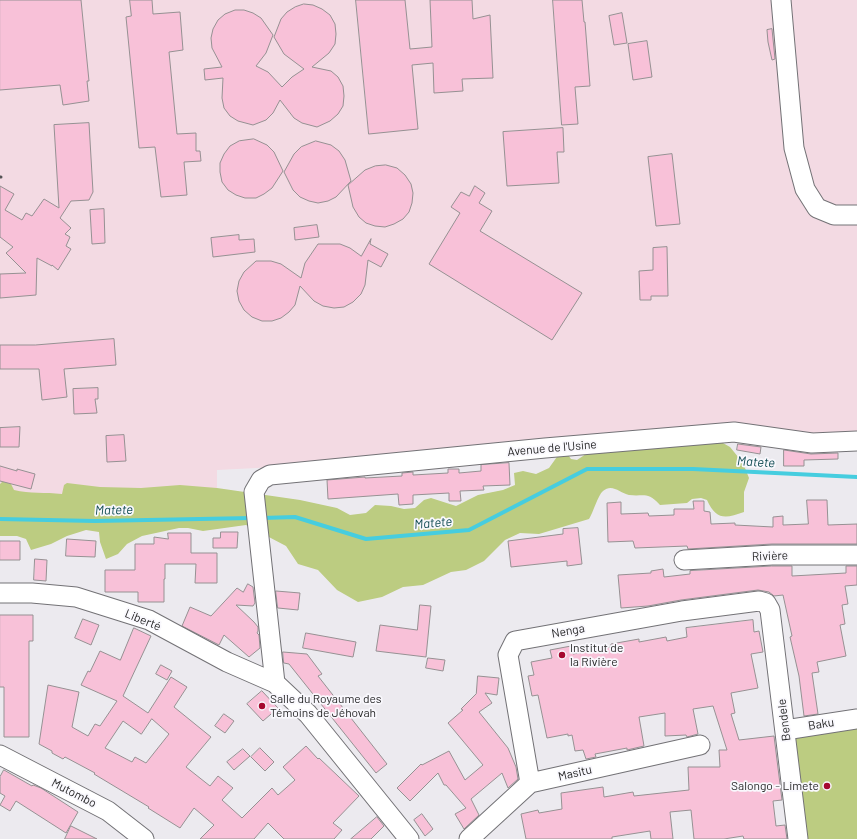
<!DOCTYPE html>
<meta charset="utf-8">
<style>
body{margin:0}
canvas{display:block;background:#eceaef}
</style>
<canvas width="857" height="839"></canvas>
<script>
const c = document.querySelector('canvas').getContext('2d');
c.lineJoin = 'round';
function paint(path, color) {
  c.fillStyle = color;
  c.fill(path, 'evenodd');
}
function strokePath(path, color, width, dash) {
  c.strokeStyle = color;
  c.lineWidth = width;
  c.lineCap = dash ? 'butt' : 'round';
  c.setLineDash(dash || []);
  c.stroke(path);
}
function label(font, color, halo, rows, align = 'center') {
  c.font = font + ' Barlow,sans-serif';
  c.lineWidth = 3.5;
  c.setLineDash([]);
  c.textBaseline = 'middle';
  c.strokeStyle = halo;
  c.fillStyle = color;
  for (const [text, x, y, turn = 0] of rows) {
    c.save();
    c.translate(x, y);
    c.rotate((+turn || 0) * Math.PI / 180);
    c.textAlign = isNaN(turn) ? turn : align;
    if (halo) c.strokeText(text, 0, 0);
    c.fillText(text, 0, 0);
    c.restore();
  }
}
const industrial = new Path2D(`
 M 0,0 L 857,0 L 857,440 L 685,432 L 683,426 L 573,446 L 454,458 L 217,470 L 217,519 L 0,517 Z`);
const green = new Path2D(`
 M 714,438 L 730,447 L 743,463 L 749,478 L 744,492 L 744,512 C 725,519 716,520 707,500 L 701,498 L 692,499 L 687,503 L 660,505 C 647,491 644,497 629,495 C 620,493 612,483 603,491 C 598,495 593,513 589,519 L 539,534 L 520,533 L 505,540 L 484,561 L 466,570 L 451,572 L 423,585 L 403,587 L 382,597 L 358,602 L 337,590 L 318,570 L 298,564 L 286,546 L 246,525 L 203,531 L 188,528 L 179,528 L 142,536 L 127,544 L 118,554 L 106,559 L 100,542 L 99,532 L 86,530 L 67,536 L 51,544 L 31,550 L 26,539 L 17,536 L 0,536 L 0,484 L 3,481 L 9,480 L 14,490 C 30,494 45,492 62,494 L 64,485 L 67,483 L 100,487 L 141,488 L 180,485 L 217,488 L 300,500 L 337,508 L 350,515 L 366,513 L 375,505 L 391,506 L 404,509 L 415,508 L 424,500 L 431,498 L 456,506 L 478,495 L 503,490 L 515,485 L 514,473 L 523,471 L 536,474 L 549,468 L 559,454 L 566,452 L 571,459 L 577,460 L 589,452 Z
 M 857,721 L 857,839 L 805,839 L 787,733 Z`);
const stream = new Path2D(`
 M 262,518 L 295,517 L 366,539 L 469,530 L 587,469 L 693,469 L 857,477
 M 0,519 L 95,521 L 252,518`);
const building = new Path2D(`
 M 0,0 L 81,0 L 89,81 L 87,81 L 89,101 L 63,105 L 60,85 L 0,90 Z
 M 130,0 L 152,0 L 153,14 L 180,12 L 183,50 L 169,52 L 177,134 L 196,133 L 196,151 L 200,151 L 201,161 L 184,162 L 187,195 L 161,197 L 155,147 L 139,148 L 126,17 L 131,16 Z
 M 356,0 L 405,0 L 410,49 L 432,47 L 430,0 L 472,0 L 473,19 L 490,15 L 493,78 L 462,79 L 463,91 L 434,93 L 433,63 L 412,65 L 418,129 L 369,134 Z
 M 553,0 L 582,0 L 584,22 L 585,22 L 590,86 L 575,87 L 578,124 L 562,125 Z
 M 304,4 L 313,5 L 322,9 L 330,15 L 335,24 L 336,34 L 335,44 L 329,53 L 312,67 L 331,71 L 338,77 L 343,86 L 344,96 L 343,106 L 338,114 L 330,121 L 317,127 L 302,123 L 294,118 L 280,100 L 273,113 L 266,120 L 253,125 L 238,121 L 230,116 L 224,108 L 222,98 L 223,78 L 205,80 L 204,69 L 222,67 L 212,48 L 211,38 L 213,29 L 218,20 L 225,14 L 235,10 L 244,10 L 253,13 L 261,18 L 273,35 L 266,53 L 256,66 L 268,72 L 282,87 L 292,77 L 304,69 L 284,54 L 274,37 L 281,19 L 287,12 L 295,7 Z
 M 622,13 L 627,43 L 614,45 L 609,16 Z
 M 772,29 L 775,59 L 772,60 L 768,42 L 767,30 Z
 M 647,41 L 652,77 L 633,80 L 628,44 Z
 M 89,123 L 93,192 L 89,200 L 71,201 L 60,218 L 71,228 L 65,234 L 70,237 L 66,246 L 71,249 L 58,270 L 52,265 L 52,266 L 37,258 L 36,295 L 0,298 L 0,274 L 26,273 L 6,253 L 13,247 L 0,237 L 0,186 L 14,194 L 5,210 L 22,220 L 26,213 L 32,216 L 44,199 L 59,208 L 54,125 Z
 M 563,128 L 564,152 L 557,152 L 559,183 L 507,186 L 503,132 Z
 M 254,139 L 267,145 L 274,152 L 283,171 L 272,188 L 264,194 L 256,198 L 245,198 L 236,195 L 228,190 L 222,182 L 220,172 L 220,163 L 224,154 L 230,146 L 239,141 Z
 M 316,141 L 331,145 L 339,151 L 345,160 L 351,181 L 336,197 L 328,201 L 318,203 L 309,201 L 300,197 L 293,190 L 284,172 L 294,154 L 301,147 Z
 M 672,154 L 680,224 L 656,226 L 648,157 Z
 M 386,165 L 397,168 L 405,175 L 411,184 L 413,193 L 412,203 L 409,212 L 403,219 L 394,224 L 385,227 L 375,226 L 366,223 L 359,217 L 353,207 L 348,185 L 365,170 L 375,166 Z
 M 475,186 L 485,193 L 479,203 L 492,211 L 480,231 L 582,293 L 552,340 L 429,264 L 460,213 L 451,207 L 461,192 L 469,196 Z
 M 104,209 L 105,243 L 92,244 L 90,210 Z
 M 317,225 L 319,237 L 295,240 L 294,228 Z
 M 239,235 L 239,240 L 254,239 L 255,252 L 213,257 L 211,238 Z
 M 371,239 L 370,244 L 388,254 L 381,267 L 368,260 L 365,285 L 361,294 L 353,302 L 344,307 L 334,308 L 323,306 L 314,301 L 300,286 L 295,305 L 289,312 L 281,318 L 272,321 L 262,321 L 252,317 L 244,310 L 239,301 L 237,291 L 239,281 L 244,272 L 256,261 L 271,261 L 281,264 L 301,278 L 305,263 L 318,244 L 340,244 L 350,248 L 361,256 Z
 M 667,247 L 668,296 L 651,296 L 651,300 L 640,300 L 639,271 L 653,270 L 653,248 Z
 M 114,339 L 116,365 L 64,369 L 67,397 L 42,400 L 39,369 L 0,369 L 0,345 L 35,345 Z
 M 98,388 L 98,399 L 95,399 L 97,413 L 74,414 L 73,389 Z
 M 20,427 L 19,447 L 0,447 L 0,428 Z
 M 124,435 L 126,461 L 107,462 L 106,436 Z
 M 738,444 L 761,447 L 760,454 L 737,450 Z
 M 784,450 L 811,454 L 838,453 L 838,459 L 804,460 L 804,466 L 784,466 Z
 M 509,463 L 510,485 L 483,486 L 484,490 L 460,491 L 461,501 L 449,501 L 449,493 L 413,495 L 413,504 L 399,505 L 398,494 L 328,499 L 327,480 L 365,477 L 365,478 L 402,476 L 402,473 L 413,472 L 413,475 L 448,473 L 448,469 L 459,469 L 459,473 L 481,471 L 481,465 Z
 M 0,466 L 17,471 L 17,469 L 35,474 L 31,489 L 0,481 Z
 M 807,500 L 827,500 L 828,525 L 857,524 L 857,544 L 772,544 L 688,549 L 687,546 L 635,548 L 633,541 L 608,542 L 607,503 L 621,502 L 621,514 L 648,513 L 649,516 L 674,515 L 674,509 L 694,509 L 693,501 L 704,501 L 704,511 L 710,512 L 711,524 L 735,523 L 735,525 L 773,527 L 773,517 L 783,516 L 783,525 L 808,524 Z
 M 578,528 L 582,564 L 567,566 L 567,561 L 511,567 L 508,541 L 563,534 L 563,529 Z
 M 221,532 L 238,532 L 237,548 L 213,548 L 213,538 L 220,538 Z
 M 168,533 L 191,533 L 191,553 L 217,553 L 217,583 L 195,583 L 196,564 L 165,564 L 165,579 L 164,579 L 164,602 L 138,602 L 138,592 L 105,592 L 105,570 L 135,570 L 135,544 L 154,544 L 154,537 L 168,539 Z
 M 67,539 L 96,541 L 95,557 L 66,556 Z
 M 0,541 L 20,541 L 20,560 L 0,560 Z
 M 35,559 L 47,560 L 46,581 L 34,580 Z
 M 772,566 L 792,566 L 792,576 L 846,573 L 846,566 L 857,566 L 857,585 L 845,586 L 848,604 L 842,605 L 845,624 L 840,625 L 846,656 L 817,662 L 819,672 L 812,673 L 818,714 L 804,716 L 799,676 L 790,637 L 792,636 L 783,595 L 774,596 L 769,592 L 758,590 L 681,600 L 648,606 L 621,608 L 618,575 L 651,573 L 651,571 L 663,569 L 664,577 L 690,574 L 690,571 Z
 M 248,584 L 253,587 L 255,603 L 253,606 L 236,605 L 254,622 L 258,627 L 258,631 L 257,633 L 259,635 L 260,648 L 249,657 L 224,635 L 219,645 L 182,626 L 190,607 L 211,616 L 237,588 L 243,592 Z
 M 276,591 L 300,593 L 298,610 L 278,608 Z
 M 420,605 L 431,606 L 426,657 L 376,651 L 380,625 L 417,630 Z
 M 0,615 L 33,615 L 33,641 L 29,641 L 29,737 L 4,737 L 4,687 L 0,687 Z
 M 83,619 L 99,625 L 91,645 L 75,638 Z
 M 753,620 L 754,632 L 759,631 L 763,652 L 751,654 L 758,688 L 731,693 L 735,713 L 731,714 L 739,740 L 774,736 L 782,800 L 773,801 L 776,826 L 785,825 L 787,839 L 744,839 L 743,836 L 724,839 L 694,839 L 691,810 L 670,812 L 673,839 L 651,839 L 650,831 L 612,837 L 612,839 L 526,839 L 521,814 L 538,810 L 539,813 L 562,809 L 561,793 L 603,787 L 604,797 L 633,792 L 634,796 L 689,790 L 688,767 L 720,767 L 719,750 L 727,750 L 713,706 L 693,709 L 698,734 L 687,737 L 686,735 L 665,736 L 665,713 L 639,717 L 644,746 L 627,750 L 627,748 L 595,754 L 596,757 L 586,759 L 583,750 L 575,751 L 572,735 L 568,736 L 568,734 L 547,738 L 538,695 L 532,696 L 528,676 L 534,675 L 531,662 L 552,658 L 550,650 L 571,646 L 573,654 L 611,647 L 611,644 L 639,639 L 639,642 L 666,637 L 667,641 L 687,637 L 686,628 Z
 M 134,628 L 151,636 L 123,696 L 148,713 L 171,677 L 187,687 L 174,707 L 211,737 L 186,767 L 210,786 L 218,776 L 233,788 L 222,800 L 242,818 L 272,788 L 278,795 L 295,780 L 283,767 L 306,746 L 318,759 L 319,758 L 359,796 L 333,823 L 342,830 L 334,839 L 284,839 L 268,823 L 254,839 L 200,839 L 214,825 L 194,808 L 180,828 L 148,808 L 149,807 L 94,774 L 95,773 L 65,757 L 63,759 L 52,753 L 52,751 L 39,744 L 48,685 L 79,692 L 72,727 L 88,736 L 95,724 L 100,726 L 117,701 L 81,685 L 88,671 L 90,672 L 100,651 L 120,660 ZM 152,719 L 169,734 L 146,763 L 135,757 L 132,762 L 105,748 L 123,721 L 141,734 Z
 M 306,633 L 356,642 L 353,657 L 303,648 Z
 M 283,652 L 307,654 L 322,674 L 318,676 L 387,764 L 376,773 L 289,664 L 284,663 Z
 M 428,658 L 445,660 L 443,671 L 426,668 Z
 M 161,665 L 172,671 L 167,680 L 156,674 Z
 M 478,676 L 499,678 L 497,695 L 485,693 L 492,703 L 479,712 L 508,748 L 516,767 L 518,779 L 508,788 L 502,773 L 471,799 L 479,815 L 464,829 L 455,814 L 466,808 L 446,785 L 444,785 L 438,773 L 410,801 L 397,788 L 421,764 L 422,765 L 449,751 L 465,780 L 483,765 L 448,723 L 463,710 L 461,709 L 476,694 Z
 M 262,691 L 278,708 L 263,721 L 247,704 Z
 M 224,714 L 234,721 L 225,733 L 215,726 Z
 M 260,748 L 274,762 L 265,771 L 251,757 Z
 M 243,749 L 250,756 L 234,770 L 227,762 Z
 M 4,770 L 32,786 L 33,785 L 41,788 L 78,812 L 66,833 L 16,801 L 10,811 L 0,805 L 5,796 L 0,793 L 0,777 Z
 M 422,814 L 433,829 L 425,836 L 414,820 Z
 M 377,817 L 384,826 L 371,839 L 351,839 Z
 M 71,826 L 97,839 L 65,839 Z`);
const minor = new Path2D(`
 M 781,0 L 794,148 L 805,189 L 817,208 L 834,215 L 857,215
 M 684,560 L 772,555 L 857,555
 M 0,593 L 32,593 L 76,597 L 149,620 L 227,662 L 275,683 L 308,714 L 409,839
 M 275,683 L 254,492 L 261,480 L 270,475 L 545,448 L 734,432 L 812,443 L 857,441
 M 785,730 L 857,719
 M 0,755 L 108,811 L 144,839
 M 530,783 L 508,655 L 515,641 L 682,611 L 759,601 L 766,603 L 770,610 L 798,839
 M 469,839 L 530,783 L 700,745`);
const rail = new Path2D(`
 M 0,177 L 1,177`);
const markers = [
 [562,655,4,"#a5092f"],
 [262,706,4,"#a5092f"],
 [827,786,4,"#a5092f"]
];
const streetNames = [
 ["Avenue de l'Usine",552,448,-5],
 ["Rivière",770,556,-2],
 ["Liberté",143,620,22],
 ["Nenga",568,631,-10],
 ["Bendele",784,720,-97],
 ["Baku",821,724,-9],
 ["Masitu",575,773,-13],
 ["Mutombo",74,793,27]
];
const poiNames = [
 ["Institut de",570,648],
 ["la Rivière",570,662],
 ["Salle du Royaume des",270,699],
 ["Témoins de Jéhovah",270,713],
 ["Salongo - Limete",819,786,"right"]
];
const waterNames = [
 ["Matete",756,462,3],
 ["Matete",114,510,-1],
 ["Matete",433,523,-5]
];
paint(industrial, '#f3dae3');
paint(green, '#bccc81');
strokePath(stream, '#46cddf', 4);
paint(building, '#f8c1d8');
strokePath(building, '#969193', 1);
strokePath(minor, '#737276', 21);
strokePath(minor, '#fff', 19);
strokePath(rail, '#545355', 3);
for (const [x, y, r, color] of markers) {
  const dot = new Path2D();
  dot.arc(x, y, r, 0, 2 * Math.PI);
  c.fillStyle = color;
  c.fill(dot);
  strokePath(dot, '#f9f8fd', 1.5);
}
label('12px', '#29292a', '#f9f8fd', streetNames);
label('12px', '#29292a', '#f9f8fd', poiNames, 'left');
label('italic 13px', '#124c53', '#f9f8fd', waterNames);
</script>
